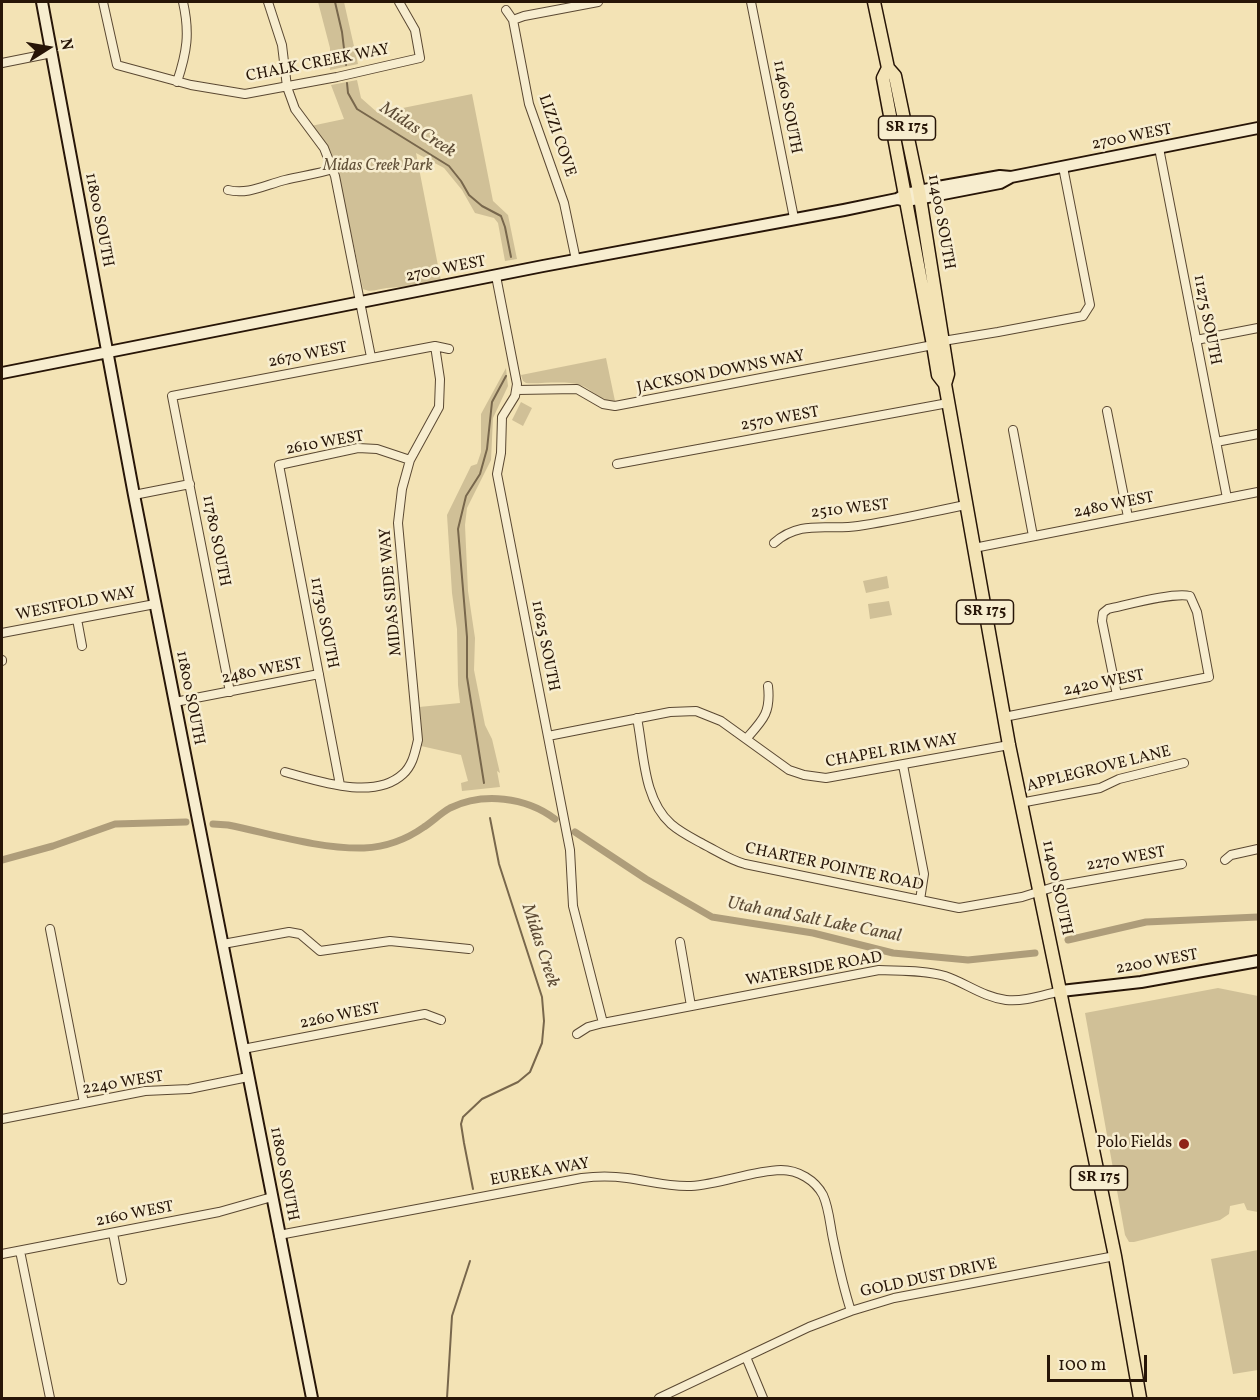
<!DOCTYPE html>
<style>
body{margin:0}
#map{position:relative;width:1260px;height:1400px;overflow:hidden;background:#f3e3b5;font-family:Vollkorn,serif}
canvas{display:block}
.frame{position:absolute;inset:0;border:3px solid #271507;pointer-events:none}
.north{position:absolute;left:18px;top:18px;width:60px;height:60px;-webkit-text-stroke:4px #f7edcf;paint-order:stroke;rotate:79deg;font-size:16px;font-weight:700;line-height:24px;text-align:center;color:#271507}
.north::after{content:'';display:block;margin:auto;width:21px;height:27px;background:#271507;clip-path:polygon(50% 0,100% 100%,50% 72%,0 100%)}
.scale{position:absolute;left:1047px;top:1355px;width:100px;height:27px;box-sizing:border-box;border:3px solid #271507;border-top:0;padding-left:8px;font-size:18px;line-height:21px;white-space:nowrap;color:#271507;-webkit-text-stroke:4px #f7edcf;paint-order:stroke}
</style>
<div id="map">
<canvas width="1260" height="1400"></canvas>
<div class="frame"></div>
<div class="north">N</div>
<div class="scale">100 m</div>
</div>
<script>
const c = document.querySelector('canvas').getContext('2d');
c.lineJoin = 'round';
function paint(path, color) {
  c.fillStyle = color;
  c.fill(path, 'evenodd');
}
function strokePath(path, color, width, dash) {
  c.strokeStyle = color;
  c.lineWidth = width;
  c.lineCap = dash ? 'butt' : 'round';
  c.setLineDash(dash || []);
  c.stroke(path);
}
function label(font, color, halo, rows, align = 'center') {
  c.font = font + ' Vollkorn,serif';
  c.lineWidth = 5;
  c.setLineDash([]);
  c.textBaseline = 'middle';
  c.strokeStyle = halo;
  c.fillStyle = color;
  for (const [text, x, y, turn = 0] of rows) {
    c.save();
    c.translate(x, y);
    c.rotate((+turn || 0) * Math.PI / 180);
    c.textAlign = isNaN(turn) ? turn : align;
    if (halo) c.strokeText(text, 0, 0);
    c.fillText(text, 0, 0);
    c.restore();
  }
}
const green = new Path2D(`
 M 318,2 L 344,2 L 358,64 L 330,70 L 330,48 Z
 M 357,80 L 361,98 L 378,113 L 472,94 L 493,201 L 508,215 L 517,259 L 505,261 L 498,223 L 494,218 L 475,213 L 462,190 L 444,168 L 416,153 L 441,281 C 423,284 405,287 387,288 C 378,289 371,293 363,289 L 337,167 L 329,148 L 311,126 L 344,119 L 331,85 Z
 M 606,358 L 615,401 C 598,401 594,390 580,385 C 566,380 541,384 526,383 L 523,381 L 521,375 Z
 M 506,368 L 508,386 L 493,418 L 491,460 L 467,508 L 465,525 L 468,591 L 475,638 L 474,670 L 485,725 L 492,739 L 500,773 L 497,771 L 500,787 L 462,791 L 461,783 L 468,781 L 461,755 L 421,746 L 419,707 L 460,703 L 458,685 L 457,629 L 452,593 L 447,515 L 471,466 L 477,464 L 481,452 L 481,414 Z
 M 521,402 L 532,408 L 523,426 L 512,420 Z
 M 887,576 L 889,588 L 866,593 L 863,581 Z
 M 889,601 L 892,615 L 870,619 L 868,604 Z
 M 1218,988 L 1258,996 L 1258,1212 L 1247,1210 L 1244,1203 L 1230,1206 L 1229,1214 L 1220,1220 L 1134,1242 L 1129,1242 L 1125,1235 L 1085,1013 Z
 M 1258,1250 L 1258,1370 L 1233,1374 L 1211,1259 Z`);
const stream = new Path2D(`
 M 335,2 L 342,32 L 346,65
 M 347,83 L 348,93 L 357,109 L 449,166 L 461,181 L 469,195 L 482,206 L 501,216 L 505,227 L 511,257
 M 484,783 L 467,677 L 467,637 L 458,529 L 466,496 L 480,474 L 487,449 L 492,402 L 506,376
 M 473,1189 L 464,1143 L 461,1124 L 463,1117 L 482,1099 L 518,1082 L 530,1072 L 542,1043 L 544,1021 L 542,997 L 499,864 L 490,818
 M 447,1398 L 452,1316 L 470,1261`);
const canal = new Path2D(`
 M 213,824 L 228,825 C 272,834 319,849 364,848 C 385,847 407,839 424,827 C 433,821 441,813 450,808 C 483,792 526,797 555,819
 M 575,832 L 646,879 L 712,917 L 813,933 L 893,953 L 968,960 L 1035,953
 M 2,860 L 53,846 L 115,824 L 186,822
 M 1068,940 L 1146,922 L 1258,917`);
const street = new Path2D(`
 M 103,2 L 117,65 L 191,85 L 245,94 L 337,77 L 420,58 L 415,30 L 399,2
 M 268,2 L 282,45 L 287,87 L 295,109 L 324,148 L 335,176 L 371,357
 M 751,2 L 794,218
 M 506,10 L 513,20 L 529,104 L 564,203 L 576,260
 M 513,20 L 524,16 L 598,2
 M 2,63 L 52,53
 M 177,82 C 187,52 190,33 183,2
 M 1159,148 L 1227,498
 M 228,190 C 248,195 265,185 285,180 C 301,176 317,174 333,169
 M 496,276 L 517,384 L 515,396 L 502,417 L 501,453 L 497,474 L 570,850 L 573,906 L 603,1023
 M 1196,340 L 1258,328
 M 943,341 L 998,332 L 1083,316 L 1090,305 L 1063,167
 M 517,390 L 577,389 L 603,404 L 615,406 L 933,345
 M 1107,411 L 1128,517
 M 1013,430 L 1033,536
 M 1216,442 L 1258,434
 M 617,464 L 948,403
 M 134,495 L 190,484
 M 774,543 C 801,519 828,531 858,526 C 894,521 930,512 966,505
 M 974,548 L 1258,492
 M 77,619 L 82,646
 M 2,633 L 155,604
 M 2,660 L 2,661
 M 230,692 L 172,396 L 435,346 L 449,349
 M 175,702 L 319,674
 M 1004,717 L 1209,677 L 1197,612 L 1190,596 C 1173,592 1127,605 1108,609 L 1103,613 L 1102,621 L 1117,695
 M 637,718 C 644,753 643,799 671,824 C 680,832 692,838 703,844 C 717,851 730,860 745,864 L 959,908 L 1022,897 L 1057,886 L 1182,864
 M 548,736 L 670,712 L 696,711 L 721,721 L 789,770 L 804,775 L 826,778 L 1009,745
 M 746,739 C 763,720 771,713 768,686
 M 903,765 L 924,874 L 920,900
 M 285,772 C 318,781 374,801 403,774 C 413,765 415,752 418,740 L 398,523 L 402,489 L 410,460 L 439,407 L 440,379 L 435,346
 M 340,785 L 279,465 L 358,448 L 377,449 L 410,460
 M 1020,803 L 1100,788 L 1119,779 L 1184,763
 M 1225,860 L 1231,855 L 1258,849
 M 50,929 L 84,1103
 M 680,942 L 691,1006
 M 223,944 L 289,932 L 300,934 L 320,951 L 390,941 L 469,949
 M 577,1034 L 588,1027 L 603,1023 L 879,970 C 901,971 924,970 945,976 C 966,983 983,997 1006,1000 C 1024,1002 1043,995 1061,991
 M 243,1049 L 425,1014 L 441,1020
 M 2,1119 L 145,1091 L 189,1089 L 248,1077
 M 113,1233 L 122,1280
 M 279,1235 L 582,1178 C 597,1176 612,1176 627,1178 C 649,1181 669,1187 691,1186 C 721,1184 751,1171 781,1170 C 798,1170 815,1180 823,1195 C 829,1208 830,1225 833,1239 C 838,1263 843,1287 851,1311
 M 20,1251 L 50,1398
 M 2,1254 L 219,1212 L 272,1197
 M 746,1357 L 763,1398
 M 659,1398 L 809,1327 L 851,1311 L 894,1298 L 1115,1256`);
const secondary = new Path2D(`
 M 42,2 L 134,495 L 312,1398
 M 898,199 L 907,201 L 1000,183 L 1011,177 L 1258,128
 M 2,373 L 543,266 L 844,210 L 897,199 L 906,194 L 938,187 L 1000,176 L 1011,177
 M 1061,991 L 1141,982 L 1258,961`);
const primary = new Path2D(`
 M 874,2 L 888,68 L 895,76 L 919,191 L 948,374 L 945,384
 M 888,68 L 883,78 L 933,345 L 938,375 L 945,384 L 1009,745 L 1115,1256 L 1140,1398`);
const markers = [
 [1184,1144,6,"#8f2418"]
];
const shields = [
 [907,128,57],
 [985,612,57],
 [1099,1178,57]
];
const shieldNames = [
 ["SR 175",907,128],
 ["SR 175",985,612],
 ["SR 175",1099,1178]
];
const streetNames = [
 ["CHALK CREEK WAY",318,64,-11],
 ["11460 SOUTH",786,107,79],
 ["LIZZI COVE",556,136,71],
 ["2700 WEST",1132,138,-11],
 ["11800 SOUTH",98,220,79],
 ["11400 SOUTH",940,222,80],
 ["2700 WEST",446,270,-11],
 ["11275 SOUTH",1206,320,79],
 ["2670 WEST",308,356,-11],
 ["JACKSON DOWNS WAY",721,373,-11],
 ["2570 WEST",780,420,-10],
 ["2610 WEST",325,444,-10],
 ["2480 WEST",1114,506,-11],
 ["2510 WEST",850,510,-6],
 ["11780 SOUTH",215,541,79],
 ["MIDAS SIDE WAY",392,592,-95],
 ["WESTFOLD WAY",76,605,-11],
 ["11730 SOUTH",323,623,79],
 ["11625 SOUTH",544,646,79],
 ["2480 WEST",262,672,-11],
 ["2420 WEST",1104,684,-11],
 ["11800 SOUTH",189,698,79],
 ["CHAPEL RIM WAY",892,752,-10],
 ["APPLEGROVE LANE",1099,770,-14],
 ["2270 WEST",1126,860,-10],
 ["CHARTER POINTE ROAD",834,868,12],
 ["11400 SOUTH",1056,888,78],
 ["2200 WEST",1157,963,-10],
 ["WATERSIDE ROAD",814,970,-10],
 ["2260 WEST",340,1017,-11],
 ["2240 WEST",123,1084,-9],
 ["EUREKA WAY",540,1173,-10],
 ["11800 SOUTH",283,1174,79],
 ["2160 WEST",135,1215,-11],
 ["GOLD DUST DRIVE",929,1279,-12]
];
const parkNames = [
 ["Midas Creek Park",378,167]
];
const poiNames = [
 ["Polo Fields",1172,1144]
];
const waterNames = [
 ["Midas Creek",417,131,33],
 ["Utah and Salt Lake Canal",814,921,11],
 ["Midas Creek",539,946,72]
];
paint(green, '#d0c097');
strokePath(stream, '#78674c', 2);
strokePath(canal, '#ae9d7a', 7);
strokePath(street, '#5a4832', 10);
strokePath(secondary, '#271507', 14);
strokePath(primary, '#271507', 15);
strokePath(street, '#f7edcf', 8);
strokePath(secondary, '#f7edcf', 10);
strokePath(primary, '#f3e3b5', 12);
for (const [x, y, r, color] of markers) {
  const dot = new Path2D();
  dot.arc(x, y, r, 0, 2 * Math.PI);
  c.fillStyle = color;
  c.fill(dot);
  strokePath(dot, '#f7edcf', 2);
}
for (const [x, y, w] of shields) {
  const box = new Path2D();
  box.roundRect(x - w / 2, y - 12, w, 24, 4.5);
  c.fillStyle = '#f7edcf';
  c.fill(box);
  strokePath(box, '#271507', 1.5);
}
label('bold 15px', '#271507', null, shieldNames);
label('16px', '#271507', '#f7edcf', streetNames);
label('italic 16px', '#625139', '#f7edcf', parkNames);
label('16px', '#271507', '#f7edcf', poiNames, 'right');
label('italic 18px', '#5d4b35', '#f7edcf', waterNames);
</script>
